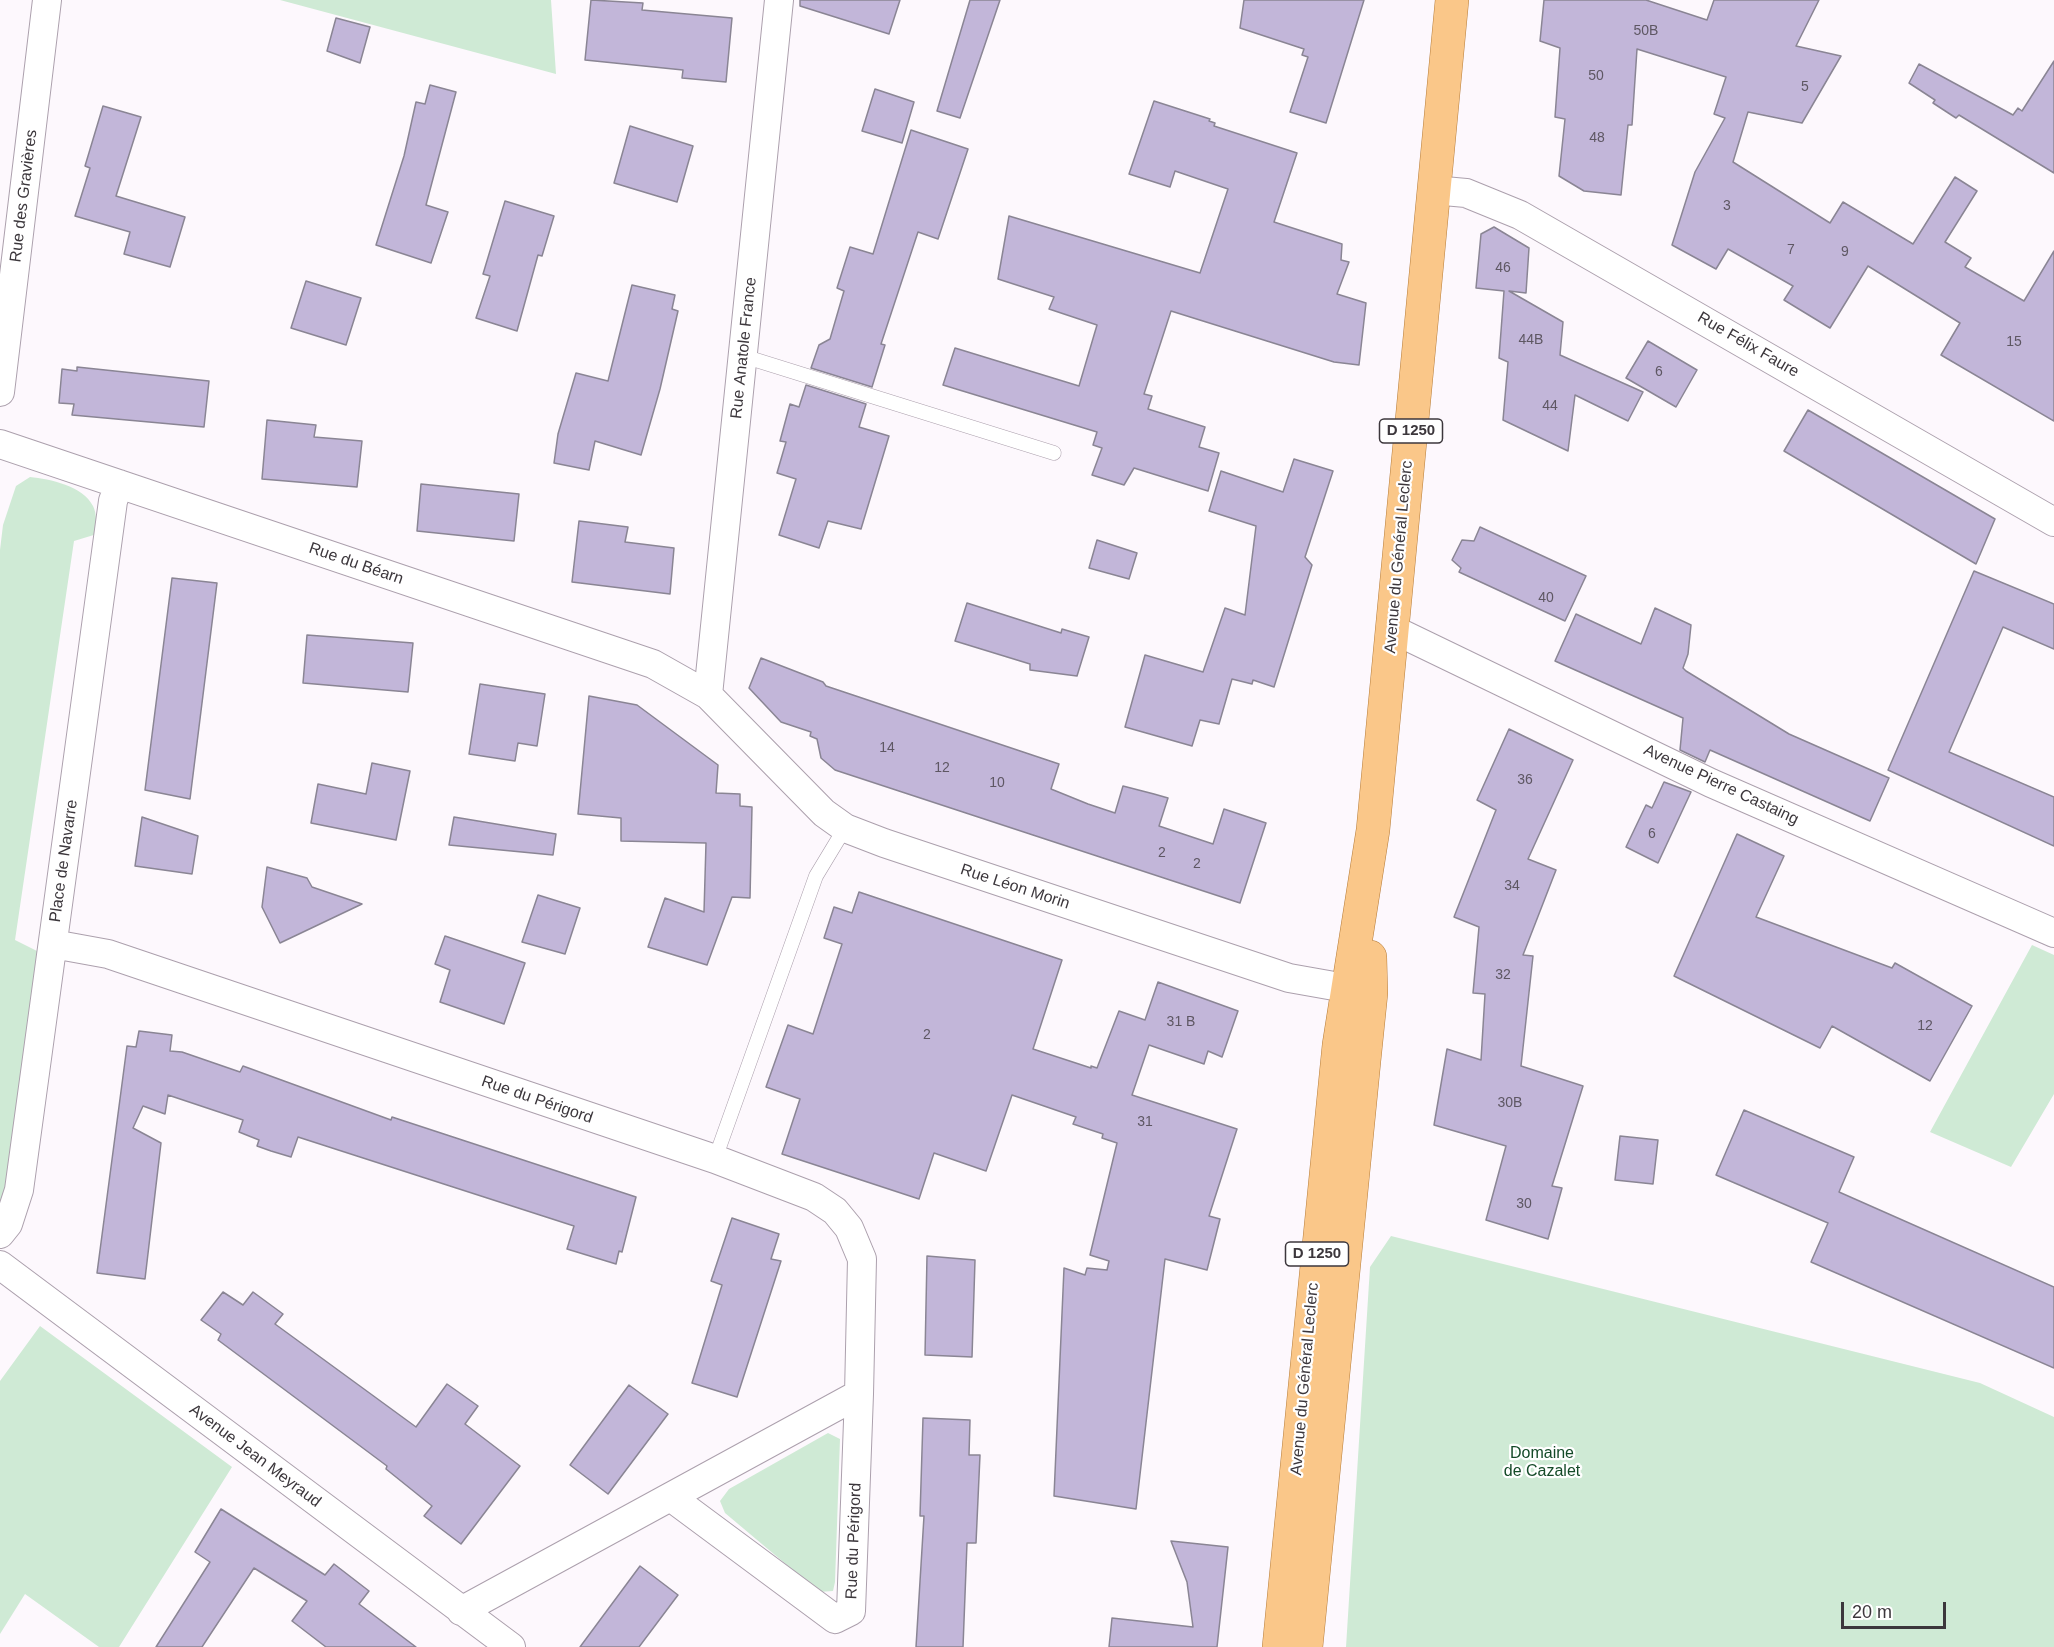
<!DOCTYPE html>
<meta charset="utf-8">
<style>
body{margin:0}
#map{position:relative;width:2054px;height:1647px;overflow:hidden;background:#fdf8fd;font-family:Helvetica,sans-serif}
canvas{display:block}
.scale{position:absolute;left:1841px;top:1602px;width:105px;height:27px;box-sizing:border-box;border:3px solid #3c373c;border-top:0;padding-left:8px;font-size:18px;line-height:21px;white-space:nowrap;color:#3c373c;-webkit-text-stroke:4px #fff;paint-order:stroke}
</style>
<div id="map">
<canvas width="2054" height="1647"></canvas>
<div class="scale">20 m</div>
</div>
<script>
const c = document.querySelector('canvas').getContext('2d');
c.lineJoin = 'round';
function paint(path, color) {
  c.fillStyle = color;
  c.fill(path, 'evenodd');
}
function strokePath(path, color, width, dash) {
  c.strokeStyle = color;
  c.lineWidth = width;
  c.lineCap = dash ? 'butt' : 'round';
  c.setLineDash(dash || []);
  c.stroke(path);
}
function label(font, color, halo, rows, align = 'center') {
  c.font = font + ' Helvetica,sans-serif';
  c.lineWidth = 4.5;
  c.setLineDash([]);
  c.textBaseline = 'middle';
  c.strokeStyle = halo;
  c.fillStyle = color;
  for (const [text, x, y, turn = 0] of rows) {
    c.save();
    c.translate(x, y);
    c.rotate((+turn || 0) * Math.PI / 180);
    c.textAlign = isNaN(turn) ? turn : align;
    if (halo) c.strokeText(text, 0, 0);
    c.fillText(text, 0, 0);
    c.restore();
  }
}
const green = new Path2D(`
 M 280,0 L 551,0 L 556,74 Z
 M 30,477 C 50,479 83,486 93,506 C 97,513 96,527 97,534 L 74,541 L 15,940 L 41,953 L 5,1197 L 0,1202 L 0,550 L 3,525 L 16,486 Z
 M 2032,945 L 2054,955 L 2054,1094 L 2011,1167 L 1930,1132 Z
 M 1391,1236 L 1980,1383 L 2054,1417 L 2054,1647 L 1346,1647 L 1370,1267 Z
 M 40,1326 L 232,1467 L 119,1647 L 99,1647 L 25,1594 L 0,1634 L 0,1381 Z
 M 828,1433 L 840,1439 L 835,1582 L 833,1591 L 819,1592 L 725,1513 L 720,1501 L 729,1489 Z`);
const building = new Path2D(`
 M 591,0 L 643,3 L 642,10 L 732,18 L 726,82 L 682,78 L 683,70 L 585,60 Z
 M 800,0 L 900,0 L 889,34 L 800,6 Z
 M 970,0 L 1000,0 L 960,118 L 937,111 Z
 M 1244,0 L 1364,0 L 1326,123 L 1290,112 L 1308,57 L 1302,55 L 1304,49 L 1240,28 Z
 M 1544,0 L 1646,0 L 1707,20 L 1714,0 L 1819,0 L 1796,46 L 1841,56 L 1802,123 L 1748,112 L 1733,162 L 1830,223 L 1843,202 L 1913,244 L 1955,177 L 1977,191 L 1945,242 L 1971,258 L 1965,267 L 2024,301 L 2054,251 L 2054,421 L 1941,355 L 1960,323 L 1868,266 L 1830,328 L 1784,300 L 1793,286 L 1728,249 L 1716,269 L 1672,245 L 1695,172 L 1725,118 L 1714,114 L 1726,77 L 1637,49 L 1632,125 L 1628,125 L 1621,195 L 1584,191 L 1559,176 L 1565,119 L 1555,117 L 1560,48 L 1540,41 Z
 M 336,18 L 370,27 L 360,63 L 327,51 Z
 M 2054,61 L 2054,173 L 1959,115 L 1956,118 L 1933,103 L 1935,100 L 1909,83 L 1919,64 L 2013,115 L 2018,108 L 2022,111 Z
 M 430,85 L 456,92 L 426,205 L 448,212 L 431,263 L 376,245 L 404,156 L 416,102 L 425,104 Z
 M 875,89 L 914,102 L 902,143 L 862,131 Z
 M 1154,101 L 1210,119 L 1209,121 L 1215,123 L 1214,126 L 1297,153 L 1274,222 L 1342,244 L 1341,260 L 1349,262 L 1337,294 L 1366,303 L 1359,365 L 1334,362 L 1171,311 L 1144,394 L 1152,396 L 1148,409 L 1205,427 L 1199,447 L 1219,453 L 1208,491 L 1134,468 L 1124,485 L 1092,475 L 1102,448 L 1093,445 L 1097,432 L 943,385 L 955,348 L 1079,386 L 1097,325 L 1049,309 L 1054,297 L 998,279 L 1009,216 L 1200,273 L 1228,189 L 1175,171 L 1170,187 L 1129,174 Z
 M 103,106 L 141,117 L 116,196 L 185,217 L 170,267 L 124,254 L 130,232 L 75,216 L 90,168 L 85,166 Z
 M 630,126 L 693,146 L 677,202 L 614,183 Z
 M 911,130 L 968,149 L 938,239 L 918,232 L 881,344 L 885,345 L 872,387 L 811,368 L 819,345 L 830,339 L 844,291 L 837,288 L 850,247 L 873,254 Z
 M 505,201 L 554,216 L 542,256 L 538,255 L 517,331 L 476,318 L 490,276 L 483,274 Z
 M 1494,227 L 1529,248 L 1526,293 L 1509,291 L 1563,322 L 1560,355 L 1643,392 L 1628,421 L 1575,395 L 1568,451 L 1503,420 L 1508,362 L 1499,358 L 1504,291 L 1476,288 L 1481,234 Z
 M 306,281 L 361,298 L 346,345 L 291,328 Z
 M 632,285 L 675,295 L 672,309 L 678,311 L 660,389 L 641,455 L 595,441 L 589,470 L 554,463 L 558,434 L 576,373 L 608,381 Z
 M 1648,341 L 1697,370 L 1676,407 L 1626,378 Z
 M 77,367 L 209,381 L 204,427 L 72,415 L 74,404 L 59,403 L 62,369 L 77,371 Z
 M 806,385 L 866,404 L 859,427 L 889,436 L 861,529 L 828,521 L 819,548 L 779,535 L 796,479 L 777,473 L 786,442 L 780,441 L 790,404 L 799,407 Z
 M 1808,410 L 1995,519 L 1976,564 L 1784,451 Z
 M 267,420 L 316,425 L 314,437 L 362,441 L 357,487 L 262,479 Z
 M 1294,459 L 1333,471 L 1305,557 L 1312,565 L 1274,687 L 1253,680 L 1252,684 L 1232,679 L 1219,724 L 1200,720 L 1192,746 L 1125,727 L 1145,655 L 1203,672 L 1225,608 L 1245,615 L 1256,526 L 1209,511 L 1221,471 L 1283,492 Z
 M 421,484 L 519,494 L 514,541 L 417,531 Z
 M 579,521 L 628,527 L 625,542 L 674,548 L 670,594 L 572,582 Z
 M 1480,527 L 1586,576 L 1565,621 L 1459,572 L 1461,568 L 1452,560 L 1462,540 L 1474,541 Z
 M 1097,540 L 1137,553 L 1129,579 L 1089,568 Z
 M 1974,571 L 2054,604 L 2054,649 L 2003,627 L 1949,752 L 2054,797 L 2054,846 L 1888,770 Z
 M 172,578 L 217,583 L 190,799 L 145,790 Z
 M 967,603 L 1061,633 L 1062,629 L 1089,637 L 1077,676 L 1030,670 L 1030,664 L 955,641 Z
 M 1655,608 L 1691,625 L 1688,654 L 1683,668 L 1686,671 L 1789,734 L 1889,778 L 1870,821 L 1710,750 L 1705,762 L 1680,750 L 1683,718 L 1555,661 L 1576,614 L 1641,644 Z
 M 307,635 L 413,643 L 408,692 L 303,683 Z
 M 761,658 L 823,682 L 826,686 L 1059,764 L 1051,789 L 1088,804 L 1115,813 L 1123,786 L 1154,794 L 1168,798 L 1159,826 L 1213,844 L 1224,809 L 1266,823 L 1240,903 L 835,770 L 821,758 L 817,739 L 810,736 L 811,732 L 781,722 L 749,688 Z
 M 480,684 L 545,694 L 537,746 L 518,743 L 515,761 L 469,754 Z
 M 589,696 L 637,705 L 718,765 L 716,793 L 740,794 L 740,806 L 752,807 L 750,898 L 732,897 L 707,965 L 648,947 L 665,898 L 704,912 L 706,843 L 621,841 L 621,818 L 578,814 Z
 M 1509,729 L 1573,760 L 1528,859 L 1556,870 L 1523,955 L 1533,956 L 1521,1066 L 1583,1086 L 1552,1186 L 1562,1188 L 1548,1239 L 1486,1220 L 1506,1146 L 1434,1125 L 1447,1049 L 1481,1060 L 1485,994 L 1473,993 L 1479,927 L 1454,917 L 1496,810 L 1477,800 Z
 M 372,763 L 410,771 L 396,840 L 311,823 L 318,784 L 366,794 Z
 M 1664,782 L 1691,792 L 1658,863 L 1626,847 L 1646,805 L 1652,808 Z
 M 142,817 L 198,836 L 192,874 L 135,866 Z
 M 454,817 L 556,834 L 553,855 L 449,845 Z
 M 1737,834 L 1784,856 L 1756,917 L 1892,968 L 1895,963 L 1972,1006 L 1930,1081 L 1832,1026 L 1820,1048 L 1674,976 Z
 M 267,867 L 307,878 L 312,887 L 362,904 L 280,943 L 262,907 Z
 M 859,892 L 1062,960 L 1033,1049 L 1091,1068 L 1091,1066 L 1097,1068 L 1119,1011 L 1145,1020 L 1158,982 L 1238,1011 L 1222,1057 L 1208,1051 L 1204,1064 L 1149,1045 L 1132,1095 L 1237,1129 L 1209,1216 L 1220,1219 L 1207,1270 L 1165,1259 L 1136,1509 L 1054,1496 L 1064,1268 L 1085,1275 L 1087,1268 L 1107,1270 L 1109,1261 L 1090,1255 L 1117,1143 L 1102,1138 L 1103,1134 L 1073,1124 L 1076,1117 L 1012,1095 L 986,1171 L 934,1153 L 919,1199 L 782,1154 L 800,1099 L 766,1087 L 788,1025 L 813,1034 L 842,944 L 824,938 L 834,907 L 852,913 Z
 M 538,895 L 580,908 L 565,954 L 522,942 Z
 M 445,936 L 525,963 L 504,1024 L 440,1002 L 450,970 L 435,964 Z
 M 139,1031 L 172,1035 L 170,1051 L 182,1052 L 240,1072 L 243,1066 L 391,1120 L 392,1117 L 636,1197 L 622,1252 L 619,1251 L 616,1264 L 567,1249 L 574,1226 L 298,1137 L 291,1157 L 271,1151 L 257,1146 L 259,1140 L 239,1132 L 243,1120 L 168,1095 L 165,1114 L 143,1106 L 133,1128 L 161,1143 L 145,1279 L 97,1273 L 127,1046 L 136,1047 Z
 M 1744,1110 L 1854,1157 L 1839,1192 L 2054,1287 L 2054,1368 L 1811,1262 L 1828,1223 L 1716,1175 Z
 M 1620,1136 L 1658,1140 L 1653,1184 L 1615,1180 Z
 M 732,1218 L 779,1234 L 771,1259 L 781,1261 L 737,1397 L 692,1383 L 722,1285 L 711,1281 Z
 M 927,1256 L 975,1260 L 972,1357 L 925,1355 Z
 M 223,1292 L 243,1305 L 253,1292 L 283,1314 L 275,1324 L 416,1427 L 447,1384 L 478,1406 L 465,1424 L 520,1466 L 461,1544 L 424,1516 L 432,1506 L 386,1469 L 387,1466 L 218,1340 L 221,1334 L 201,1320 Z
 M 629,1385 L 668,1414 L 608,1494 L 570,1465 Z
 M 923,1418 L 970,1420 L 969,1455 L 980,1455 L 976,1543 L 967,1543 L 963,1647 L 916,1647 L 924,1516 L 920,1516 Z
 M 221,1509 L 325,1575 L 334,1564 L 369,1591 L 359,1604 L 416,1647 L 326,1647 L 292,1621 L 307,1601 L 254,1568 L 202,1647 L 156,1647 L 210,1562 L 195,1552 Z
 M 1171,1541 L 1228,1547 L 1217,1647 L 1109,1647 L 1112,1618 L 1193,1627 L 1187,1582 Z
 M 640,1566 L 678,1595 L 639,1647 L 580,1647 Z`);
const lane = new Path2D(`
 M 743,356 L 1054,453
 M 715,1159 L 816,876 L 845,828`);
const street = new Path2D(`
 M 1433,190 L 1466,193 L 1520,215 L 2054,522
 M 0,392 L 47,0
 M 0,444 L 653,664 L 708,695 L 824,813 L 845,828 L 884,843 L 1289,978 L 1368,992
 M 1392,629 L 1711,783 L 2054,933
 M 708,695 L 779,0
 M 53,944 L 108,954 L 715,1159 L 814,1197 L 835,1211 L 849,1228 L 862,1259 L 859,1394 L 461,1611
 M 0,1234 L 8,1224 L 19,1190 L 113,501 L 119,484
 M 0,1265 L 511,1647
 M 672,1498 L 835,1619 L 851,1611 L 859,1394`);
const primary = new Path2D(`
 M 1279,1647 L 1339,1045 L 1373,830 L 1452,0
 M 1306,1647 L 1364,1061 L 1371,993 L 1370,957`);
const numberNames = [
 ["50B",1646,31],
 ["50",1596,76],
 ["5",1805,87],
 ["48",1597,138],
 ["3",1727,206],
 ["7",1791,250],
 ["9",1845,252],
 ["46",1503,268],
 ["44B",1531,340],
 ["15",2014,342],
 ["6",1659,372],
 ["44",1550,406],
 ["40",1546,598],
 ["14",887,748],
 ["12",942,768],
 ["36",1525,780],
 ["10",997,783],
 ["6",1652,834],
 ["2",1162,853],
 ["2",1197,864],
 ["34",1512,886],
 ["32",1503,975],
 ["31 B",1181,1022],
 ["12",1925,1026],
 ["2",927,1035],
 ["30B",1510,1103],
 ["31",1145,1122],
 ["30",1524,1204]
];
const shields = [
 [1411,431,63],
 [1317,1254,63]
];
const shieldNames = [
 ["D 1250",1411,431],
 ["D 1250",1317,1254]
];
const streetNames = [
 ["Rue des Gravières",24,196,-83],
 ["Rue Félix Faure",1748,345,30],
 ["Rue Anatole France",744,348,-84],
 ["Avenue du Général Leclerc",1399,557,-85],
 ["Rue du Béarn",356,564,19],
 ["Avenue Pierre Castaing",1721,785,25],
 ["Place de Navarre",64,861,-82],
 ["Rue Léon Morin",1015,887,18],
 ["Rue du Périgord",537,1100,19],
 ["Avenue du Général Leclerc",1305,1379,-85],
 ["Avenue Jean Meyraud",255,1456,37],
 ["Rue du Périgord",854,1541,-88]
];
const parkNames = [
 ["Domaine",1542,1454],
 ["de Cazalet",1542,1472]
];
paint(green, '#cfead5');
paint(building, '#c2b6d9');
strokePath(building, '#8a8594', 1.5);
strokePath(lane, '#aca0ad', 15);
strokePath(street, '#aca0ad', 30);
strokePath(primary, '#b67d3b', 34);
strokePath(lane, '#fff', 14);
strokePath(street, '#fff', 28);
strokePath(primary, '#fac789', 33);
label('14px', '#5e5763', null, numberNames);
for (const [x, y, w] of shields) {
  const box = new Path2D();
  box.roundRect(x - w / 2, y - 12, w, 24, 4.5);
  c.fillStyle = '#fff';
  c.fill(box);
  strokePath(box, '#3c373c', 1.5);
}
label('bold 15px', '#3c373c', null, shieldNames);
label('16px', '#3c373c', '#fff', streetNames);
label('16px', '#144a28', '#fff', parkNames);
</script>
